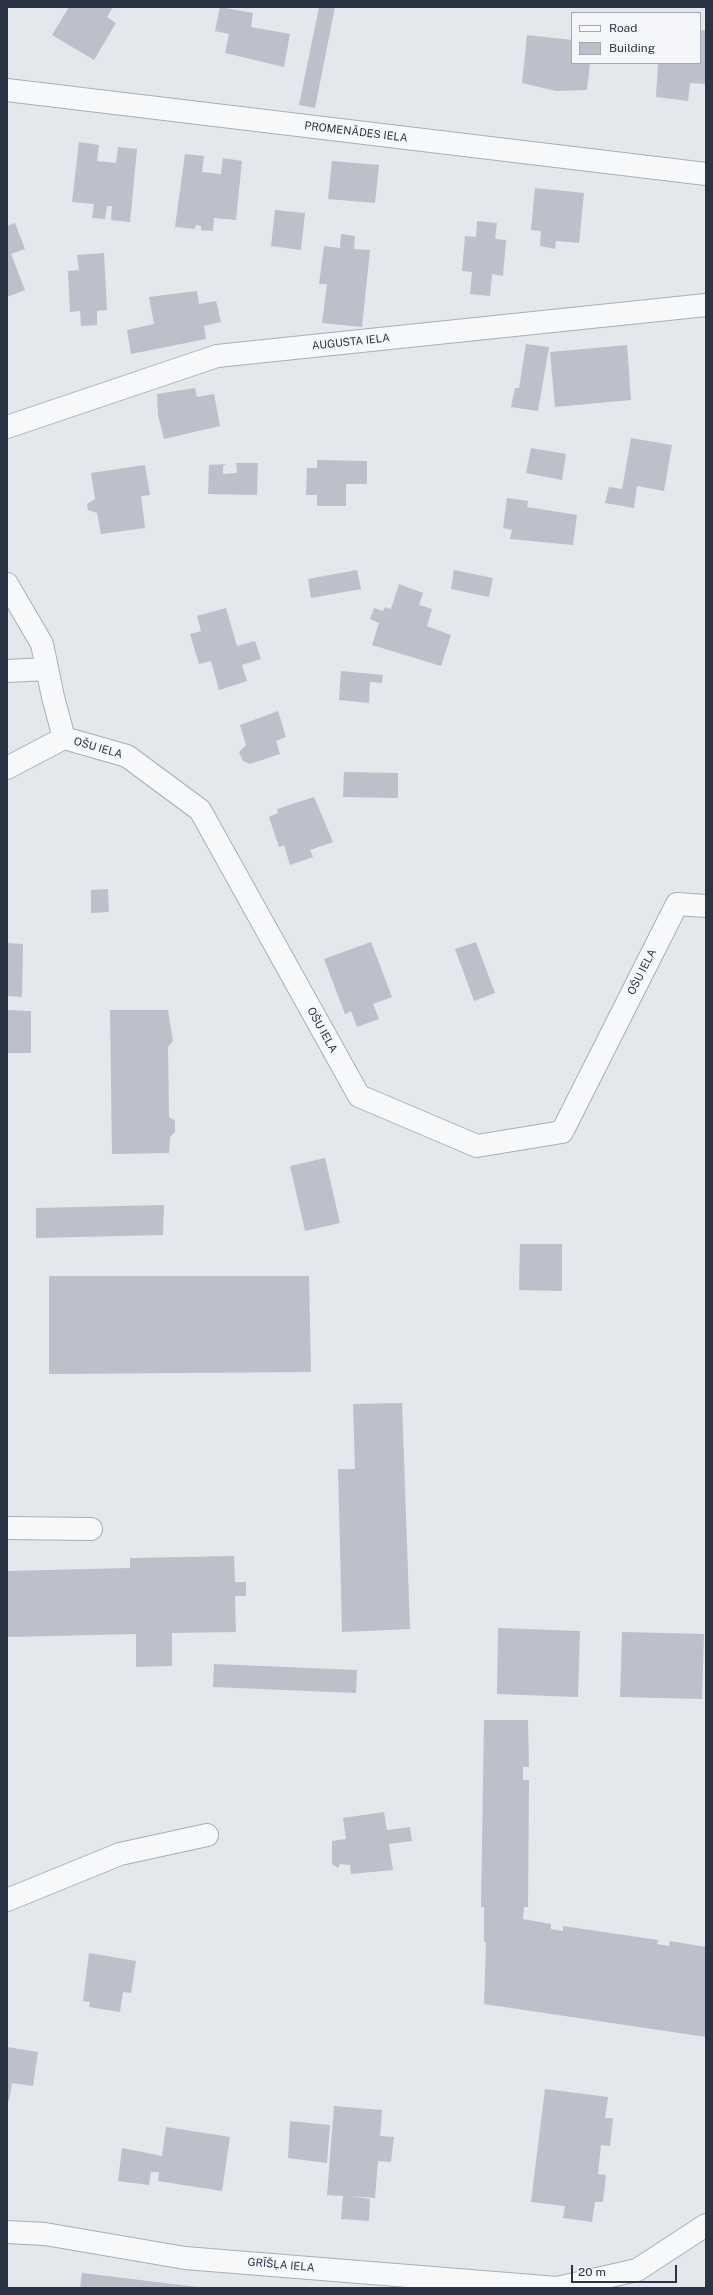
<!DOCTYPE html>
<meta charset="utf-8">
<style>
body{margin:0}
#map{position:relative;width:713px;height:2295px;overflow:hidden;background:#e4e7ec;font-family:"Public Sans",sans-serif}
canvas{display:block}
.frame{position:absolute;inset:0;border:8px solid #2b3445;pointer-events:none}
.legend{position:absolute;left:571px;top:12px;width:130px;height:52px;box-sizing:border-box;background:#f4f6f9;border:1px solid #a4a8b1;margin:0;padding:5px 7px;list-style:none;font-size:12px;color:#2b3445}
.legend li{display:flex;align-items:center;gap:8px;height:20px}
.legend b{width:20px;border:1px solid #a4a8b1}
.scale{position:absolute;left:571px;top:2265px;width:106px;height:18px;box-sizing:border-box;border:2px solid #2b3445;border-top:0;padding-left:5px;font-size:12px;line-height:14px;white-space:nowrap;color:#2b3445;-webkit-text-stroke:3px #f4f6f9;paint-order:stroke}
</style>
<div id="map">
<canvas width="713" height="2295"></canvas>
<div class="frame"></div>
<ul class="legend">
<li><b style="height:5px;background:#f7f8fa"></b>Road</li>
<li><b style="height:11px;background:#bbc0ca"></b>Building</li>
</ul>
<div class="scale">20 m</div>
</div>
<script>
const c = document.querySelector('canvas').getContext('2d');
c.lineJoin = 'round';
function paint(path, color) {
  c.fillStyle = color;
  c.fill(path, 'evenodd');
}
function strokePath(path, color, width, dash) {
  c.strokeStyle = color;
  c.lineWidth = width;
  c.lineCap = dash ? 'butt' : 'round';
  c.setLineDash(dash || []);
  c.stroke(path);
}
function label(font, color, halo, rows, align = 'center') {
  c.font = font + ' "Public Sans",sans-serif';
  c.lineWidth = 4;
  c.setLineDash([]);
  c.textBaseline = 'middle';
  c.strokeStyle = halo;
  c.fillStyle = color;
  for (const [text, x, y, turn = 0] of rows) {
    c.save();
    c.translate(x, y);
    c.rotate((+turn || 0) * Math.PI / 180);
    c.textAlign = isNaN(turn) ? turn : align;
    if (halo) c.strokeText(text, 0, 0);
    c.fillText(text, 0, 0);
    c.restore();
  }
}
const building = new Path2D(`
 M 69,7 L 113,7 L 107,17 L 116,23 L 94,60 L 52,35 Z
 M 220,7 L 253,13 L 251,27 L 290,34 L 284,67 L 225,53 L 229,34 L 215,31 Z
 M 319,7 L 335,7 L 315,108 L 299,105 Z
 M 700,30 L 706,31 L 706,84 L 690,83 L 688,101 L 656,97 L 658,63 L 700,63 Z
 M 527,35 L 572,40 L 572,63 L 590,63 L 587,90 L 556,91 L 522,83 Z
 M 79,142 L 99,145 L 97,161 L 116,163 L 118,147 L 137,149 L 130,222 L 111,220 L 112,206 L 107,206 L 105,219 L 92,218 L 94,204 L 72,202 Z
 M 185,154 L 204,156 L 202,172 L 221,174 L 223,158 L 242,161 L 236,220 L 214,218 L 213,231 L 201,230 L 201,226 L 196,225 L 195,229 L 175,227 Z
 M 332,161 L 379,165 L 375,203 L 328,199 Z
 M 535,188 L 584,193 L 579,243 L 556,241 L 555,249 L 540,246 L 541,231 L 531,230 Z
 M 275,210 L 305,213 L 301,250 L 271,246 Z
 M 477,221 L 497,223 L 495,239 L 506,240 L 503,276 L 492,274 L 490,296 L 470,294 L 472,272 L 462,271 L 465,236 L 476,237 Z
 M 15,223 L 25,249 L 11,254 L 25,290 L 7,297 L 7,226 Z
 M 341,234 L 355,236 L 354,249 L 370,250 L 362,327 L 322,323 L 327,284 L 319,284 L 324,246 L 340,248 Z
 M 104,253 L 107,310 L 97,311 L 97,325 L 81,326 L 80,311 L 70,312 L 68,271 L 79,270 L 77,255 Z
 M 197,291 L 199,304 L 216,301 L 221,322 L 204,326 L 206,339 L 131,354 L 127,330 L 154,324 L 149,297 Z
 M 526,344 L 549,347 L 538,411 L 511,407 L 515,388 L 519,388 Z
 M 627,345 L 631,400 L 555,407 L 550,352 Z
 M 195,388 L 197,397 L 214,394 L 220,426 L 164,439 L 158,415 L 157,394 Z
 M 631,438 L 672,445 L 664,491 L 637,486 L 634,508 L 605,503 L 609,487 L 622,489 Z
 M 531,448 L 566,454 L 562,480 L 526,473 Z
 M 317,460 L 367,461 L 367,484 L 346,484 L 346,506 L 317,506 L 317,495 L 306,495 L 307,468 L 317,468 Z
 M 236,463 L 258,463 L 257,495 L 208,494 L 209,465 L 226,464 L 223,466 L 223,474 L 237,473 Z
 M 145,465 L 150,495 L 141,496 L 145,528 L 101,534 L 97,513 L 88,510 L 87,504 L 95,499 L 91,473 Z
 M 507,498 L 528,501 L 527,507 L 577,515 L 573,545 L 510,539 L 512,530 L 503,528 Z
 M 357,570 L 361,589 L 311,598 L 308,579 Z
 M 454,570 L 493,578 L 489,597 L 451,589 Z
 M 399,584 L 423,593 L 419,605 L 432,609 L 427,626 L 451,635 L 441,666 L 372,645 L 379,623 L 370,619 L 374,608 L 383,611 L 385,607 L 391,609 Z
 M 226,608 L 237,646 L 255,641 L 261,659 L 242,665 L 247,681 L 219,690 L 211,661 L 199,664 L 190,634 L 201,631 L 197,616 Z
 M 341,671 L 383,675 L 382,683 L 370,682 L 369,703 L 339,700 Z
 M 278,711 L 286,737 L 276,741 L 280,754 L 250,764 L 243,761 L 239,752 L 246,745 L 240,725 Z
 M 344,772 L 398,773 L 398,798 L 343,797 Z
 M 314,797 L 333,842 L 310,850 L 313,857 L 290,865 L 284,845 L 279,847 L 269,817 L 278,813 L 277,809 Z
 M 108,889 L 109,912 L 91,913 L 91,890 Z
 M 371,942 L 392,997 L 373,1004 L 379,1019 L 357,1027 L 351,1011 L 345,1014 L 324,959 Z
 M 476,942 L 495,993 L 474,1001 L 455,949 Z
 M 7,943 L 23,944 L 22,997 L 7,996 Z
 M 7,1010 L 31,1011 L 31,1053 L 7,1053 Z
 M 110,1010 L 168,1010 L 173,1041 L 168,1047 L 169,1117 L 175,1121 L 175,1132 L 170,1137 L 169,1153 L 112,1154 Z
 M 325,1158 L 340,1223 L 305,1231 L 290,1166 Z
 M 164,1205 L 163,1235 L 36,1238 L 36,1208 Z
 M 520,1244 L 562,1244 L 562,1291 L 519,1290 Z
 M 49,1276 L 309,1276 L 311,1372 L 49,1374 Z
 M 402,1403 L 410,1629 L 342,1632 L 338,1469 L 355,1469 L 353,1404 Z
 M 234,1556 L 235,1582 L 246,1582 L 246,1596 L 235,1596 L 236,1632 L 172,1633 L 172,1666 L 136,1667 L 136,1634 L 7,1637 L 7,1571 L 130,1568 L 130,1558 Z
 M 498,1628 L 580,1631 L 578,1697 L 497,1694 Z
 M 622,1632 L 704,1634 L 702,1699 L 620,1697 Z
 M 214,1664 L 357,1670 L 356,1693 L 213,1687 Z
 M 484,1720 L 528,1720 L 529,1767 L 523,1767 L 523,1780 L 529,1780 L 528,1907 L 524,1907 L 523,1919 L 551,1924 L 551,1929 L 563,1931 L 563,1926 L 658,1940 L 657,1944 L 669,1946 L 670,1941 L 706,1947 L 706,2037 L 484,2004 L 486,1942 L 484,1942 L 484,1907 L 481,1907 Z
 M 384,1812 L 387,1830 L 410,1827 L 412,1841 L 389,1844 L 393,1870 L 351,1874 L 350,1865 L 340,1864 L 338,1868 L 332,1864 L 332,1841 L 346,1839 L 343,1818 Z
 M 89,1953 L 136,1961 L 131,1993 L 123,1992 L 120,2012 L 89,2007 L 90,2002 L 83,2001 Z
 M 7,2047 L 38,2052 L 33,2086 L 12,2083 L 9,2101 L 7,2101 Z
 M 545,2089 L 608,2097 L 605,2118 L 613,2118 L 610,2146 L 601,2145 L 598,2174 L 606,2175 L 603,2202 L 595,2202 L 592,2222 L 563,2218 L 565,2206 L 531,2202 Z
 M 334,2106 L 382,2110 L 380,2136 L 394,2137 L 391,2162 L 378,2161 L 375,2198 L 349,2196 L 370,2199 L 369,2221 L 341,2219 L 343,2196 L 327,2195 Z
 M 290,2121 L 330,2125 L 327,2163 L 288,2158 Z
 M 166,2127 L 230,2137 L 222,2191 L 158,2181 L 159,2172 L 151,2172 L 149,2185 L 118,2181 L 122,2148 L 162,2156 Z
 M 82,2273 L 198,2287 L 198,2288 L 80,2288 Z`);
const minor = new Path2D(`
 M 7,90 L 706,174
 M 7,427 L 217,356 L 706,305
 M 7,584 L 42,644 L 53,697 L 64,738
 M 7,671 L 47,669
 M 64,738 L 127,756 L 200,810 L 359,1096 L 477,1146 L 562,1132 L 677,904 L 706,906
 M 7,768 L 64,738
 M 7,1528 L 91,1529
 M 7,1900 L 120,1854 L 207,1835
 M 7,2232 L 45,2234 L 185,2258 L 557,2288
 M 557,2288 L 637,2270 L 706,2225`);
const streetNames = [
 ["PROMENĀDES IELA",356,132,7],
 ["AUGUSTA IELA",351,342,-6],
 ["OŠU IELA",98,748,16],
 ["OŠU IELA",642,972,-63],
 ["OŠU IELA",322,1030,61],
 ["GRĪŠĻA IELA",281,2265,5]
];
paint(building, '#bbc0ca');
strokePath(minor, '#a9aeb7', 24);
strokePath(minor, '#f7f8fa', 22);
label('11px', '#2b3445', '#f4f6f9', streetNames);
</script>
